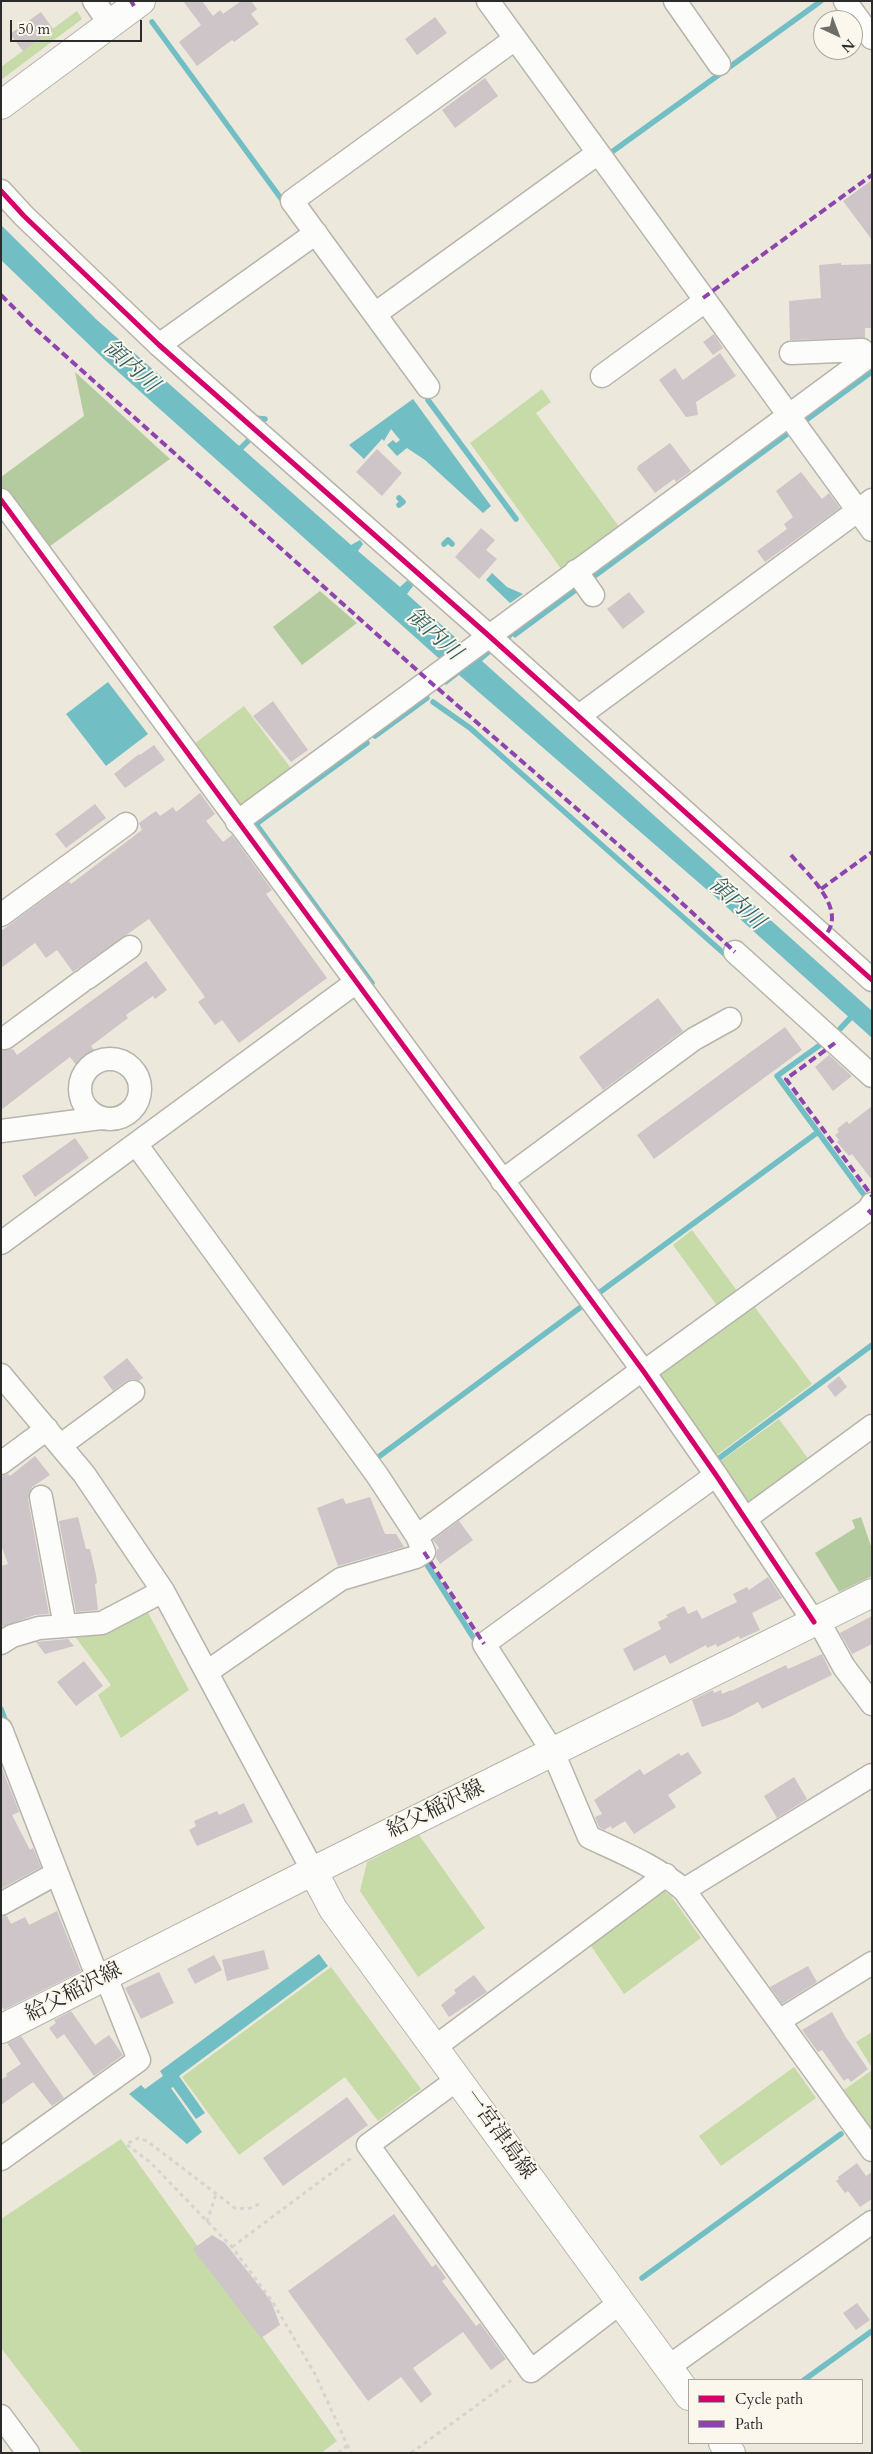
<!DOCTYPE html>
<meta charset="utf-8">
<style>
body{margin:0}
#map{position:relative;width:873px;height:2454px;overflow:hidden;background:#ede8dc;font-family:Cardo,serif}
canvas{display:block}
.frame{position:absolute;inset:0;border:2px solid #2b2b2b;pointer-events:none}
.legend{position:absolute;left:688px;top:2379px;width:175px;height:65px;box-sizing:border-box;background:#fbf7ec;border:1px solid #a8a59f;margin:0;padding:6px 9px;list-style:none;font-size:15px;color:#2b2b2b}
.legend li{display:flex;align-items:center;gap:10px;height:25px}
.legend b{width:25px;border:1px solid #a8a59f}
.north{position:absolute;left:813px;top:10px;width:50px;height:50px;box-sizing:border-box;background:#fbf7ec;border:1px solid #a8a59f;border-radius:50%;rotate:137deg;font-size:14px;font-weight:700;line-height:20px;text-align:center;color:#2b2b2b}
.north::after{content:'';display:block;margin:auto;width:18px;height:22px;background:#6f6d69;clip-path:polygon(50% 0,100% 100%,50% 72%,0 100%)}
.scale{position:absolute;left:10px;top:20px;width:132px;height:22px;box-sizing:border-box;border:2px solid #2b2b2b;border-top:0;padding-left:6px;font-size:15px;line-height:18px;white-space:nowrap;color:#2b2b2b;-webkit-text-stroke:4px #fbf7ec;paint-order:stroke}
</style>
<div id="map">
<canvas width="873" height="2454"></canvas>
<div class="frame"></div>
<ul class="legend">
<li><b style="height:6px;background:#d6006c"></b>Cycle path</li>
<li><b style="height:6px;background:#8e44ad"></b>Path</li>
</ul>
<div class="north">N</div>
<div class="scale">50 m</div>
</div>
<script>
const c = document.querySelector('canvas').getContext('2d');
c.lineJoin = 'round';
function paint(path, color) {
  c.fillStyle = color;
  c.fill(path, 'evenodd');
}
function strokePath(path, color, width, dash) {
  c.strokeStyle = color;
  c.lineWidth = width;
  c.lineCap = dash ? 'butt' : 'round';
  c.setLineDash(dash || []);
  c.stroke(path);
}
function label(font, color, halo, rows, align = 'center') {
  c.font = font + ' Cardo,"Noto Serif JP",serif';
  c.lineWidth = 4;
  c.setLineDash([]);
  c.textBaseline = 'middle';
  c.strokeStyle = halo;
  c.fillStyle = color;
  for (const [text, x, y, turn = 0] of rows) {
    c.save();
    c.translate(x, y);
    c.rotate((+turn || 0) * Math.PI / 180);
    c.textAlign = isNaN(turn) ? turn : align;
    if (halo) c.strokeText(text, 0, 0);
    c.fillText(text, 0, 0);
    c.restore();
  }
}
const green = new Path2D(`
 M 77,11 L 82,19 L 1,80 L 1,67 Z
 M 542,389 L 551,402 L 536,413 L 620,528 L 562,570 L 470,443 Z
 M 244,706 L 293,771 L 246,807 L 236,807 L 190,747 Z
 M 692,1230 L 738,1292 L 718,1307 L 673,1245 Z
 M 751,1302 L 812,1384 L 713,1458 L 652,1375 Z
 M 779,1419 L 813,1465 L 752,1509 L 718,1463 Z
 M 145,1607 L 189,1690 L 121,1738 L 98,1695 L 111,1685 L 71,1631 Z
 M 419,1835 L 485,1928 L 418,1977 L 360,1891 L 367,1862 Z
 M 663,1890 L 671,1896 L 701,1938 L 624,1994 L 589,1943 Z
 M 331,1967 L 421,2089 L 378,2121 L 345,2077 L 239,2155 L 182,2077 Z
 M 872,2032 L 872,2068 L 856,2042 Z
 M 794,2067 L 816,2098 L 721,2166 L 699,2136 Z
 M 872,2070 L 872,2139 L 838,2094 Z
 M 121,2139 L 337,2441 L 321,2453 L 82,2453 L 1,2348 L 1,2219 Z`);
const forest = new Path2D(`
 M 75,372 L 170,459 L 46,549 L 1,489 L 1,477 L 84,416 Z
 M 320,591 L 357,623 L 302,665 L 273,627 Z
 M 861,1517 L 872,1549 L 872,1576 L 839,1592 L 815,1553 L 855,1528 L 852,1520 Z`);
const water = new Path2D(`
 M 1,225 L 97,320 L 351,545 L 360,540 L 363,544 L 358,551 L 400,587 L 411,577 L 416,582 L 407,594 L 466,647 L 491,646 L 494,651 L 482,661 L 872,1011 L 872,1038 L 720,901 L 459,675 L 446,685 L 443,682 L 444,663 L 106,361 L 1,260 Z
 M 872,365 L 872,375 L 515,638 L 513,636 L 508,641 L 504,636 Z
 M 413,399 L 491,506 L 483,513 L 425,460 L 407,448 L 397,456 L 387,445 L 393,440 L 396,443 L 400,440 L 391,429 L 384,441 L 382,439 L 364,459 L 349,445 Z
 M 492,573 L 507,587 L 523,594 L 510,603 L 486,580 Z
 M 108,682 L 148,734 L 106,766 L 66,714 Z
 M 319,1954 L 328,1966 L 179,2076 L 205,2113 L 196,2119 L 173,2087 L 171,2088 L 202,2132 L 187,2144 L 129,2094 L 141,2085 L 145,2089 L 163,2076 L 160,2071 Z`);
const stream = new Path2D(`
 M 152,22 L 285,204
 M 609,154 L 821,1
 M 428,400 L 516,519
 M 254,418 L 265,419
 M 236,453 L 252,437
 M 399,498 L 403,502 L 399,505
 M 444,544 L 448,540 L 452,544
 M 433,702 L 470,728 L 729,958
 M 375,736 L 427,698
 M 367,743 L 256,824 L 372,983
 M 840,1029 L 854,1014
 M 820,1045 L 777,1076 L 867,1199
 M 596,1295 L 818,1132
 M 718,1459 L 872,1345
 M 373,1461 L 585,1304
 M 424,1560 L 478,1645
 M 1,1709 L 7,1725
 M 642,2278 L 841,2134
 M 804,2380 L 872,2331`);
const building = new Path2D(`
 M 183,1 L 202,1 L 213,16 L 220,10 L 223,14 L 241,1 L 251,1 L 257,9 L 251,14 L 259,24 L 234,42 L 232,40 L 197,66 L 179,42 L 201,25 Z
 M 41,12 L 53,29 L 23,51 L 10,34 Z
 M 435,17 L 447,33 L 417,55 L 405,39 Z
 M 485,78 L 498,96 L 455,128 L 442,110 Z
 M 872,180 L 872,240 L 843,201 Z
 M 841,263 L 841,265 L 872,264 L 872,328 L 865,328 L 865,338 L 790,340 L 789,301 L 821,298 L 819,265 Z
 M 714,334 L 723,348 L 713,355 L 703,342 Z
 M 720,353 L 736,376 L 696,402 L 698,415 L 686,417 L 659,380 L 675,368 L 683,380 Z
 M 670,443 L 691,471 L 676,482 L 674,479 L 655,493 L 637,469 L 638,466 Z
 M 377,449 L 402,473 L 382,496 L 356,472 Z
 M 801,472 L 822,499 L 829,493 L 840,508 L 765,562 L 757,551 L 787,529 L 784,524 L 793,517 L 776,491 Z
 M 481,528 L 495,540 L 486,550 L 497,559 L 479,579 L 455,557 Z
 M 629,592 L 645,612 L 623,629 L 607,609 Z
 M 273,701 L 308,750 L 291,762 L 253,716 Z
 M 154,745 L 165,760 L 125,788 L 114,774 L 139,754 L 140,755 Z
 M 200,793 L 215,814 L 206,821 L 223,842 L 232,835 L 272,890 L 266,894 L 327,978 L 239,1043 L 222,1020 L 215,1025 L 198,1002 L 205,997 L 149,919 L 73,972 L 57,950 L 46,958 L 35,943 L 1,968 L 1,931 L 69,881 L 71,884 L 142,830 L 139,823 L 150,815 L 156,811 L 160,816 L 173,807 L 176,812 Z
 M 95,804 L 106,818 L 66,848 L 55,834 Z
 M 146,961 L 167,990 L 155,999 L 153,996 L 126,1015 L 128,1018 L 91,1046 L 98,1056 L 80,1070 L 70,1057 L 1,1110 L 1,1050 L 13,1049 L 17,1055 Z
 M 658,998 L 683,1031 L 603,1090 L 579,1057 Z
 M 785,1027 L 802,1050 L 654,1159 L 637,1135 Z
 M 829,1055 L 852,1076 L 833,1091 L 815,1067 Z
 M 872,1106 L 872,1180 L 852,1154 L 849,1156 L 837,1142 L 839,1140 L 835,1135 L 839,1132 L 837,1129 L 847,1121 L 849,1124 Z
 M 75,1138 L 89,1158 L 35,1197 L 22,1176 Z
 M 127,1358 L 143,1378 L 139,1381 L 132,1379 L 126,1381 L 113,1391 L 103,1377 Z
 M 839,1376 L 847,1387 L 835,1397 L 827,1386 Z
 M 35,1456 L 50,1475 L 32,1487 L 28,1499 L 49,1614 L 35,1615 L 2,1627 L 1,1566 L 8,1564 L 1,1545 L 1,1476 L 8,1474 L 10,1476 Z
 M 370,1497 L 385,1534 L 396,1534 L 404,1547 L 338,1566 L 317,1508 L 343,1498 L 346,1504 Z
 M 78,1517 L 86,1549 L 90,1549 L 96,1575 L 97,1583 L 95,1584 L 98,1610 L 76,1612 L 59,1521 Z
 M 459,1521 L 473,1540 L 440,1564 L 436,1558 L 437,1550 L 439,1548 L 433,1540 Z
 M 768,1577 L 782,1598 L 752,1613 L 760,1630 L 740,1639 L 739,1636 L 717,1647 L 716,1644 L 707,1648 L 706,1645 L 670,1664 L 665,1655 L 634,1671 L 623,1649 L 661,1629 L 658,1622 L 668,1617 L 666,1615 L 684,1606 L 688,1614 L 697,1610 L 702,1619 L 737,1602 L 733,1594 L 747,1587 L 749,1590 Z
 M 872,1616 L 872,1644 L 852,1654 L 840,1633 Z
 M 68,1639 L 74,1646 L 45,1654 L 36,1642 Z
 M 822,1654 L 832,1675 L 762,1709 L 758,1702 L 730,1717 L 702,1727 L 692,1700 L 713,1690 L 714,1693 L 721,1690 L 722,1694 L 731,1690 L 731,1691 L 786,1665 L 788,1669 Z
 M 84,1661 L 103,1686 L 76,1706 L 57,1682 Z
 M 688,1752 L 702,1773 L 668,1795 L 676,1807 L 634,1834 L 625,1821 L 612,1829 L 611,1826 L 604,1830 L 599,1827 L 595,1817 L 602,1814 L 594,1800 L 640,1769 L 644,1775 L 679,1753 L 681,1756 Z
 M 1,1766 L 18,1809 L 19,1812 L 12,1815 L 30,1850 L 33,1848 L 41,1867 L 1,1889 Z
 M 794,1777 L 807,1799 L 777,1818 L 764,1796 Z
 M 244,1803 L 253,1822 L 197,1846 L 189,1830 L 196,1826 L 194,1821 L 217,1811 L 219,1815 Z
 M 57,1911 L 81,1971 L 4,2010 L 1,2005 L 1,1917 L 7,1916 L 11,1924 L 25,1917 L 29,1925 Z
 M 264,1950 L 269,1969 L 227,1981 L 222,1960 Z
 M 214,1955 L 222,1970 L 195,1984 L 187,1969 Z
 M 808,1966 L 817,1982 L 782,2004 L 770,1987 Z
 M 159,1972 L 174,2003 L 141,2019 L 125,1988 Z
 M 474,1975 L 487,1992 L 449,2017 L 441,2005 L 456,1993 L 454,1990 Z
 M 71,2011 L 95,2045 L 109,2035 L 123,2055 L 94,2076 L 64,2034 L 57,2039 L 49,2028 L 56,2023 L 54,2020 Z
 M 832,2012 L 845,2036 L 868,2069 L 851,2082 L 848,2078 L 844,2081 L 822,2050 L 818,2052 L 802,2030 Z
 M 21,2036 L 64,2098 L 52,2106 L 33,2082 L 1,2105 L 1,2080 L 7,2076 L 6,2074 L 21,2064 L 7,2043 Z
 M 347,2097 L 368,2125 L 283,2186 L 263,2158 Z
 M 857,2163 L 866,2176 L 872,2172 L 872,2199 L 860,2207 L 848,2191 L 845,2193 L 836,2181 L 839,2179 L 838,2177 Z
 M 394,2214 L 432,2267 L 436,2264 L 446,2278 L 442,2281 L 476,2326 L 480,2323 L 506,2359 L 491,2370 L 463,2332 L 413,2368 L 432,2394 L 421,2403 L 401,2377 L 368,2401 L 288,2291 Z
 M 212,2235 L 225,2243 L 271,2301 L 280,2325 L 261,2338 L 193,2249 Z
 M 857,2303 L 870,2320 L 856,2330 L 843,2313 Z`);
const path = new Path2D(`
 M 259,2204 L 248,2209 L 235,2208 L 147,2141 L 138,2138 L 126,2144 L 151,2163 L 232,2247 L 272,2301 L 315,2374 L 351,2453
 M 207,2222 L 216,2194
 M 232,2247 L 354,2156
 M 338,2453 L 348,2445
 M 411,2453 L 513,2379`);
const minor = new Path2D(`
 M 94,1 L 110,24
 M 488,1 L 872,530
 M 675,1 L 719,64
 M 845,1 L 872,38
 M 1,191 L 24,216 L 159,345 L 488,635 L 872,980
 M 375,314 L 598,153
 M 159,345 L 316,233
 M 791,353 L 862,350 L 867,357
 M 602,376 L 705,301
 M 428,387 L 292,201 L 515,39
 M 1,500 L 644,1372 L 716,1475 L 814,1622
 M 576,571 L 593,595
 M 579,716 L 872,500
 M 237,822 L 872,354
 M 1,915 L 126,824
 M 735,952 L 872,1076
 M 87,978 L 130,947
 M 5,1038 L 81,982
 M80 1089a30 30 0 1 1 60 0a30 30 0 1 1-60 0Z
 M 1,1131 L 101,1118
 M 136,1144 L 377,1475 L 417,1536
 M 502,1181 L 694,1039 L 730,1019
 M 1,1243 L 355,983
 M 644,1372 L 868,1210 L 872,1204
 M 1,1375 L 84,1474 L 163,1591 L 313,1871
 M 61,1445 L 133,1392
 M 1,1463 L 47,1429
 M 716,1475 L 484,1644 L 553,1752 L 589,1837 C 623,1853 656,1866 684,1890 L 872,2150
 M 41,1497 L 65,1626
 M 745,1519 L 872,1426
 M 818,1620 L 844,1667 L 872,1704
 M 1,1643 L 12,1636 L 39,1628 L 102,1623 L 163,1591
 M 207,1672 L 341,1579 L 416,1557 L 424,1552 L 417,1536 L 642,1370
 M 1,1729 L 99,1981
 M 684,1890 L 872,1775
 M 1,1904 L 57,1873
 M 779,2021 L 872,1963
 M 435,2047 L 666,1875
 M 458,2079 L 368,2145 L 531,2371 L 621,2302
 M 1,2159 L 139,2060 L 106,1977
 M 668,2367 L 872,2222
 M 1,2416 L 28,2453`);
const major = new Path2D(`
 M 1,105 L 141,1
 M 313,1871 L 333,1909 L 689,2396
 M 1,2029 L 313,1871 L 872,1593
 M 723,2443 L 731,2453`);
const quiet = new Path2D(`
 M 131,1 L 134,6
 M 1,295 L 30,324 L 428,680 L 622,848 L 735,952
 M 703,298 L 872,175
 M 791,855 C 809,876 849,910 824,937
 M 821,889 L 872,852
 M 835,1043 L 786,1079 L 872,1196
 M 868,1210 L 872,1214
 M 424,1552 L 484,1644`);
const cycleway = new Path2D(`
 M 1,191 L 24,216 L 159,345 L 488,635 L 872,980
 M 1,500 L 644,1372 L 716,1475 L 814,1622`);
const streetNames = [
 ["給父稲沢線",436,1810,-26],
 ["給父稲沢線",74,1993,-27],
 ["一宮津島線",499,2135,54]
];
const waterNames = [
 ["領内川",130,367,42],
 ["領内川",433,635,42],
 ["領内川",736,904,42]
];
paint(green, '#c6dba8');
paint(forest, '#b3cb9f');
paint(water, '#71bec4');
strokePath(stream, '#71bec4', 5.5);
paint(building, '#cdc5c7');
strokePath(minor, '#b7b4ac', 25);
strokePath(major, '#b7b4ac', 30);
strokePath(path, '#d4d4d0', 3, [4, 4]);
strokePath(minor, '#fcfcfa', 22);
strokePath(major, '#fcfcfa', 28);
strokePath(quiet, '#8e44ad', 4, [8, 4]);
strokePath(cycleway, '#d6006c', 5);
label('21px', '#2b2b2b', '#fbf7ec', streetNames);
label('italic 22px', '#325f64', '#fbf7ec', waterNames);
</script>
